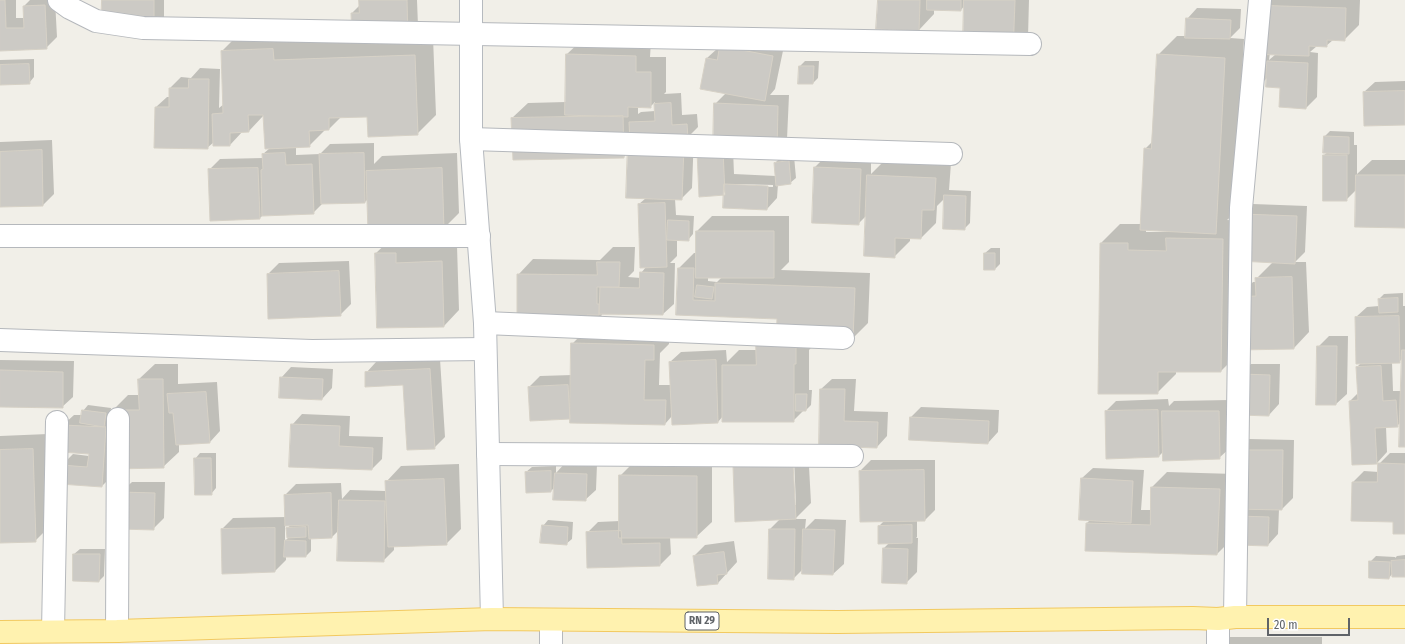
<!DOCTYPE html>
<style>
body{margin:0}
#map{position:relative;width:1405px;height:644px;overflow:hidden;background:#f1efe8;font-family:"Fira Sans Condensed",sans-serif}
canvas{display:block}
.scale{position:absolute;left:1267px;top:618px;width:83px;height:18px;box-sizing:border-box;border:2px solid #5f6368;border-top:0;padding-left:5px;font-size:12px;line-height:14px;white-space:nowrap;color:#5f6368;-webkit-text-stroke:3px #fff;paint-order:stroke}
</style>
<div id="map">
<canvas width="1405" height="644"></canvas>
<div class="scale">20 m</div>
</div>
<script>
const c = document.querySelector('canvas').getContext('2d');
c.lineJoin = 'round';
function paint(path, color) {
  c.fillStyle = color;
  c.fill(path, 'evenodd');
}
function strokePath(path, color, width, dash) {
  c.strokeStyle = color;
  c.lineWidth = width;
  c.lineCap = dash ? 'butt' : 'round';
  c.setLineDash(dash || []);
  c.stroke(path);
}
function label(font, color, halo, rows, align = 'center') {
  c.font = font + ' "Fira Sans Condensed",sans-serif';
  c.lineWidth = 3.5;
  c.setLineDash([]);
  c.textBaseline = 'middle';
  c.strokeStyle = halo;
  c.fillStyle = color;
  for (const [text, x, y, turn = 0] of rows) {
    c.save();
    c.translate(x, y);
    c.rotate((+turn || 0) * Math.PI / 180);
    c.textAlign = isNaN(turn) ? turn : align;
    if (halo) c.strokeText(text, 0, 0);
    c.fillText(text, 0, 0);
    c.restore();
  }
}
const shadow = new Path2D(`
 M 0,0 L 16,0 L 16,18 L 24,18 L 24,6 L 30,0 L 55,0 L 57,37 L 46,48 L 0,50 Z
 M 103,0 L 164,0 L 164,20 L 142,15 L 134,15 Z
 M 360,0 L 417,0 L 418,26 L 433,37 L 436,115 L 417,134 L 368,116 L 341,117 L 329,129 L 326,129 L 309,146 L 296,147 L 296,155 L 320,154 L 330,144 L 374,143 L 374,164 L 382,156 L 457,153 L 459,213 L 444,228 L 368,199 L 365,202 L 323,203 L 313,213 L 263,215 L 260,218 L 209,170 L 220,159 L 263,158 L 263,154 L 270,148 L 264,115 L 249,131 L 243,131 L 230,145 L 214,142 L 207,148 L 156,107 L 167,97 L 170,97 L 170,88 L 181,77 L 191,78 L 200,68 L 220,69 L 219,108 L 224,104 L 222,51 L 241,32 L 353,39 L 352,13 L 360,5 Z
 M 879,0 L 1029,0 L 1028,37 L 1013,52 L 965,5 L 961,10 L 934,9 L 934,14 L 919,30 Z
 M 1255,0 L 1360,0 L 1359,25 L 1344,40 L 1333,40 L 1326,46 L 1317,46 L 1310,52 L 1318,53 L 1317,97 L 1306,108 L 1281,87 L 1267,78 L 1263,82 ZM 1270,53 L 1276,54 L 1269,60 Z
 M 1197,8 L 1241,9 L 1240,28 L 1230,38 L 1244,39 L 1234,214 L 1227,220 L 1242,221 L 1242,214 L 1253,204 L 1307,206 L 1305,252 L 1295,262 L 1306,262 L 1309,332 L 1294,348 L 1240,349 L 1240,352 L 1221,371 L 1176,371 L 1176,374 L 1157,393 L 1101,243 L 1120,224 L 1141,224 L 1145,149 L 1153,141 L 1158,55 L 1177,36 L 1186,36 L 1187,19 ZM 1146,229 L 1168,230 L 1168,232 L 1146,232 ZM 1241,260 L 1273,262 L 1256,279 L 1256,282 L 1253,282 L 1241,294 Z
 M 583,39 L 651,41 L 650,57 L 666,57 L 666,92 L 664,94 L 681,93 L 682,115 L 697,114 L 698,127 L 691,134 L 694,134 L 692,188 L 681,199 L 675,199 L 676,215 L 694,216 L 693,234 L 688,240 L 677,239 L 677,256 L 670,263 L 675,263 L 674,304 L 663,314 L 602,313 L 602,315 L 588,329 L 669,330 L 669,344 L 660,353 L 659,385 L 671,385 L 670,362 L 681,352 L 726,350 L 727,362 L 739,350 L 757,350 L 777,330 L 778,318 L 677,315 L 679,268 L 694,253 L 697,253 L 697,231 L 712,216 L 789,216 L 789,262 L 781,270 L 870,273 L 868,323 L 853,338 L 811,337 L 811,348 L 809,350 L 809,390 L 812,390 L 811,405 L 806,410 L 804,410 L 793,421 L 723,416 L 718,422 L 672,416 L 665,424 L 571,418 L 531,420 L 529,387 L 540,376 L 572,375 L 572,344 L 586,330 L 518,275 L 533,259 L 600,260 L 613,247 L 635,247 L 634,271 L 628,277 L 641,278 L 641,273 L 646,267 L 639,204 L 646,198 L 629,151 L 624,157 L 512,118 L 528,103 L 566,102 L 567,54 ZM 655,102 L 655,111 L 641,112 L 638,114 L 638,107 L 650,107 ZM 708,277 L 722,277 L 717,282 L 708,281 Z
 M 784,46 L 775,89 L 770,95 L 789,95 L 787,139 L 733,149 L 734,174 L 776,176 L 775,163 L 780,158 L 794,156 L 796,178 L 790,183 L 778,184 L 777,198 L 767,209 L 725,194 L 714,141 L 715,104 L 726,93 L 707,58 L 718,48 ZM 734,184 L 773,185 L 773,187 L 734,186 Z
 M 34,59 L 34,77 L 29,83 L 0,84 L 0,60 Z
 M 805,61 L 819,61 L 818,78 L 813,83 L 800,66 Z
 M 1405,81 L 1405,124 L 1364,92 L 1375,82 Z
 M 1330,131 L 1354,132 L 1354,145 L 1357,145 L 1357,174 L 1372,160 L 1405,160 L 1405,227 L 1356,190 L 1346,200 L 1324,155 L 1328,152 L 1325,136 Z
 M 52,140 L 54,194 L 43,205 L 0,206 L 0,142 Z
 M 826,156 L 871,158 L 871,174 L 884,161 L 951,163 L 949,190 L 971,191 L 970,223 L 964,229 L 945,198 L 937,206 L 936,223 L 921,238 L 910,238 L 910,241 L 894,257 L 867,215 L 858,224 L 815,167 Z
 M 392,238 L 411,238 L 411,248 L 457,246 L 459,310 L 444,326 L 376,253 Z
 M 991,248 L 1000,248 L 1000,264 L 995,269 L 985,269 L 985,253 Z
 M 349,261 L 351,304 L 340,315 L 268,274 L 279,263 Z
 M 1403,293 L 1403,306 L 1405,306 L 1405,446 L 1400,423 L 1397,426 L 1386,427 L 1387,452 L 1377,463 L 1350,401 L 1358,393 L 1357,367 L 1361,363 L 1356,317 L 1367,307 L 1379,306 L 1379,299 L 1384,294 ZM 1403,358 L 1402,391 L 1393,391 L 1392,362 L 1399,362 Z
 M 1329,336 L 1348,336 L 1347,394 L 1336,404 L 1318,347 Z
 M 440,359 L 445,437 L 434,448 L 404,384 L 366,373 L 376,362 Z
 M 0,360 L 74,361 L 73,397 L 62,407 L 0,406 Z
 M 155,364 L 178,364 L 178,384 L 217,382 L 220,431 L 210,442 L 179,444 L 179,452 L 163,467 L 113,468 L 112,476 L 102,486 L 62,465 L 73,454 L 89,456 L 90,453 L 63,425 L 74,415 L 82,415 L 83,411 L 88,405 L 111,408 L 110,416 L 113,410 L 128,395 L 139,395 L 139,379 Z
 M 1251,364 L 1280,364 L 1279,404 L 1269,415 L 1241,374 Z
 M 291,367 L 333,369 L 332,388 L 322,399 L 281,378 Z
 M 832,379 L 856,379 L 854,411 L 888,412 L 887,436 L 877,447 L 820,445 L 821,389 Z
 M 1168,399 L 1169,406 L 1174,401 L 1229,400 L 1230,448 L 1219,458 L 1164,451 L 1159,456 L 1106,411 L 1116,401 Z
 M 921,407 L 999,410 L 998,432 L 988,443 L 911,417 Z
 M 302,414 L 350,416 L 349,436 L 383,437 L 382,459 L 372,469 L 292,425 Z
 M 48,434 L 50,526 L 35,541 L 0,542 L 0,436 Z
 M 1249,439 L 1294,440 L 1293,498 L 1282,509 L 1279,509 L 1278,534 L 1268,545 L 1237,544 L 1238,450 Z
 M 808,448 L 811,503 L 795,519 L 806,519 L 805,529 L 815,519 L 846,520 L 844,564 L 833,574 L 803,573 L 803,569 L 793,579 L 769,578 L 770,529 L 780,519 L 736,521 L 734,466 L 749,451 ZM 792,458 L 794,458 L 796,505 L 794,505 Z
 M 200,453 L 216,453 L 216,488 L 211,494 L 195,459 Z
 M 1390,453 L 1405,453 L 1405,533 L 1353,482 L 1364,471 L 1379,472 L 1379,464 Z
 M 636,460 L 712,461 L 712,522 L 696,537 L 670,537 L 671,554 L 660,565 L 587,533 L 598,522 L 620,521 L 620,476 Z
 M 871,460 L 935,460 L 935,510 L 925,520 L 917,520 L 917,537 L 916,538 L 918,538 L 917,572 L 906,583 L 884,548 L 889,543 L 879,526 L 884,521 L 860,471 Z
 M 566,462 L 597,464 L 596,490 L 585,500 L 555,487 L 551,491 L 527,492 L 526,472 L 532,467 L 556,466 L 556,473 Z
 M 459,464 L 461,529 L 446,544 L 394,546 L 394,550 L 383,561 L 339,530 L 332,537 L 311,538 L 311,551 L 306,556 L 286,556 L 286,560 L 275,571 L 223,573 L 222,529 L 233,518 L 286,517 L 285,495 L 296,484 L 341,483 L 342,499 L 350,490 L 386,491 L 386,482 L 401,466 ZM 285,525 L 291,525 L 287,528 L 289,537 L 285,541 Z
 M 1093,468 L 1144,470 L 1141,510 L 1151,510 L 1152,487 L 1167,472 L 1235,474 L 1232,539 L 1217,554 L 1087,523 L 1091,519 L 1082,478 Z
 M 132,482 L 165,482 L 164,518 L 153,529 L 121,492 Z
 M 548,520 L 573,522 L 572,539 L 566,544 L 543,526 Z
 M 734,541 L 737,562 L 718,583 L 694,556 L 705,545 Z
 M 80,549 L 105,549 L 104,576 L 99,581 L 74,554 Z
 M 1405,555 L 1405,576 L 1392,574 L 1389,578 L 1370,562 L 1376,556 L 1395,557 L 1395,558 L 1397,556 Z
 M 1230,637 L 1322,637 L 1322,644 L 1224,644 Z`);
const building = new Path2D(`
 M 0,0 L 5,0 L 6,28 L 24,28 L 23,6 L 45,5 L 47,49 L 0,51 Z
 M 102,0 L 154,0 L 154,31 L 141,31 L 141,16 L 124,16 L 101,28 Z
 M 359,0 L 407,0 L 408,38 L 352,39 L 351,13 L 359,13 Z
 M 878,0 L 920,0 L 919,31 L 876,29 Z
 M 927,0 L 961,0 L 961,11 L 927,10 Z
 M 964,0 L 1015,0 L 1013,53 L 963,39 Z
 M 1249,5 L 1346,8 L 1345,41 L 1327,40 L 1327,47 L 1309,46 L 1309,56 L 1247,54 Z
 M 1186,18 L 1231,20 L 1230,39 L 1185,38 Z
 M 720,46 L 773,56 L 765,101 L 700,89 L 706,58 L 717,60 Z
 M 273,49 L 274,60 L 415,55 L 418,135 L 368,137 L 367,117 L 329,118 L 329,130 L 309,131 L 310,147 L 265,149 L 263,115 L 248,115 L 249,132 L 230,133 L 230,146 L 213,146 L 212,114 L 223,113 L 221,51 Z
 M 566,54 L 636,56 L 636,72 L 651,72 L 651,108 L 628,107 L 628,117 L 565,115 Z
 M 1157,54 L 1225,58 L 1216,234 L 1140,230 L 1144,148 L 1151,149 Z
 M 1267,61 L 1308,63 L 1306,109 L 1279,107 L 1280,88 L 1266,87 Z
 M 29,64 L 30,84 L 0,85 L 0,65 Z
 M 799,66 L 814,66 L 813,84 L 798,84 Z
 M 189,79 L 209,79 L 208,149 L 154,148 L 155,107 L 169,107 L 169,88 L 188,88 Z
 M 1405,91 L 1405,125 L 1364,126 L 1363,92 Z
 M 671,103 L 672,125 L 687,124 L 688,139 L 630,141 L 629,122 L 655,121 L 654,104 Z
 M 714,103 L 778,106 L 777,151 L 713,149 Z
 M 623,116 L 624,158 L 513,160 L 511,118 Z
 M 1324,136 L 1349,137 L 1349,154 L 1323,153 Z
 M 628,143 L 684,145 L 682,200 L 626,198 Z
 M 42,150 L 43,206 L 0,207 L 0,152 Z
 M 723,150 L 725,195 L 699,197 L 697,151 Z
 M 285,153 L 286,165 L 312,164 L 314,214 L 262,216 L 261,170 L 263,169 L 262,154 Z
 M 364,153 L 365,203 L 321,204 L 319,154 Z
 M 1323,155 L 1347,155 L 1347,201 L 1323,201 Z
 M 789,161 L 791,184 L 776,186 L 774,163 Z
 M 814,167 L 861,169 L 859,225 L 812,223 Z
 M 258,168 L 260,219 L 210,221 L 208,169 Z
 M 442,168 L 444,229 L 368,232 L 366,171 Z
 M 867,175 L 936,178 L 934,210 L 922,210 L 921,239 L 895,238 L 895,258 L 864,256 Z
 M 1356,175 L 1405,175 L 1405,228 L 1355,227 Z
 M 724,184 L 768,186 L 767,210 L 723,208 Z
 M 944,195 L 966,196 L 965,230 L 943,229 Z
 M 665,203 L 667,267 L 640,268 L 638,204 Z
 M 1241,214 L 1297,216 L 1295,264 L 1239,261 Z
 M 668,220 L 689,221 L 689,241 L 667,240 Z
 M 696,231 L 774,231 L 774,278 L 696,278 Z
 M 1166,238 L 1223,239 L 1221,372 L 1158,372 L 1158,394 L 1098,394 L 1100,243 L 1128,243 L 1128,250 L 1166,251 Z
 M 375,253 L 396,253 L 396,263 L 442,261 L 444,327 L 377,328 Z
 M 984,253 L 995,253 L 995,270 L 984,270 Z
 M 597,262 L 620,262 L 619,287 L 597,287 L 597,304 L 599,304 L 599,315 L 587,315 L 587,331 L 517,314 L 517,274 L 597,275 Z
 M 678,268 L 694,268 L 693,300 L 715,301 L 715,283 L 855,288 L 853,339 L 776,337 L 777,319 L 676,315 Z
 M 339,271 L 341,316 L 268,319 L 267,274 Z
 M 640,272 L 664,273 L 663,315 L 599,314 L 600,287 L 639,288 Z
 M 1292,277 L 1294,349 L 1239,350 L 1237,297 L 1256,296 L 1255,278 Z
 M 697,285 L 714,287 L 712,299 L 695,297 Z
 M 1398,298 L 1398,312 L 1379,313 L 1378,299 Z
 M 1399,316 L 1400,363 L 1356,364 L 1355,317 Z
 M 571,343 L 654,345 L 654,360 L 645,360 L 644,400 L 666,400 L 665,425 L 570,423 Z
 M 756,344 L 796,344 L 796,364 L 794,364 L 794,422 L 722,422 L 722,365 L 756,365 Z
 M 1317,346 L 1337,346 L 1336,405 L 1316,405 Z
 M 1402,350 L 1405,350 L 1405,447 L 1399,447 Z
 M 716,360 L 718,423 L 672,425 L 669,362 Z
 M 1381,366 L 1383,401 L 1396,400 L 1398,427 L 1375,428 L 1377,464 L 1352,465 L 1349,401 L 1358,400 L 1356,367 Z
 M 430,369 L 435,449 L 407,450 L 403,385 L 365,387 L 365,372 Z
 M 0,370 L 63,372 L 63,408 L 0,407 Z
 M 1240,374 L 1270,375 L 1269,416 L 1239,415 Z
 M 280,377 L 323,379 L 322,400 L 279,398 Z
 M 138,379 L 163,379 L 164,468 L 112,469 L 112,410 L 139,410 Z
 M 568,385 L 570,419 L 530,421 L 528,387 Z
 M 820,389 L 845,389 L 844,421 L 878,422 L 877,448 L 819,446 Z
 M 206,392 L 210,443 L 176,445 L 173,413 L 169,413 L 167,394 Z
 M 796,394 L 807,394 L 806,411 L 796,411 Z
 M 82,410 L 106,413 L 104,427 L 80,423 Z
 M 1158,410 L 1159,457 L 1106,459 L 1105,411 Z
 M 1162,411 L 1219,411 L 1220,459 L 1163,461 Z
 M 910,417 L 989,421 L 988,444 L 909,440 Z
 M 291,424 L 340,426 L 339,446 L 373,448 L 372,470 L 289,467 Z
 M 62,425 L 106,427 L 102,487 L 60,484 L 61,465 L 87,467 L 89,454 L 61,452 Z
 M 33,449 L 36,542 L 0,543 L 0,450 Z
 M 1237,450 L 1283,450 L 1282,510 L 1236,509 Z
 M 194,458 L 211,458 L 212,495 L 195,495 Z
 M 793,463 L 796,519 L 735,522 L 733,466 Z
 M 1378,463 L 1405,464 L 1405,534 L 1393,534 L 1393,522 L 1351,521 L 1352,482 L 1377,482 Z
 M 924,470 L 925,521 L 860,522 L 859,471 Z
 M 551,471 L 551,492 L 526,493 L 525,472 Z
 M 555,473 L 587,474 L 586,501 L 553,500 Z
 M 619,475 L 697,476 L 697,538 L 619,538 Z
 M 1081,478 L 1133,481 L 1131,523 L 1079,520 Z
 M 444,479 L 447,545 L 388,547 L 385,481 Z
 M 1151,487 L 1220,489 L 1217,555 L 1085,551 L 1086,523 L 1150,525 Z
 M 120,492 L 155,493 L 154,530 L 119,529 Z
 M 331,493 L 332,538 L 309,539 L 308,525 L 285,526 L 284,495 Z
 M 339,500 L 385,501 L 384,562 L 337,561 Z
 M 1237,516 L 1269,517 L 1268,546 L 1236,545 Z
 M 542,525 L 568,527 L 567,545 L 540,543 Z
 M 912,525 L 912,543 L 878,544 L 878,526 Z
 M 306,527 L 306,537 L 287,538 L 286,528 Z
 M 275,528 L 275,572 L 222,574 L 221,529 Z
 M 769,529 L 795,529 L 794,580 L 768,579 Z
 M 803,529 L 835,530 L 833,575 L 802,574 Z
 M 621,531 L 622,544 L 660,543 L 660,566 L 587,568 L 586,532 Z
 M 285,540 L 306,541 L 306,557 L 284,557 Z
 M 883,548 L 908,549 L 907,584 L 882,583 Z
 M 724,552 L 727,574 L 717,575 L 718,584 L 697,586 L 693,556 Z
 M 73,554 L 100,554 L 99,582 L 73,581 Z
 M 1405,560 L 1405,577 L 1392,577 L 1391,561 Z
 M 1369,561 L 1390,562 L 1389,579 L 1369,578 Z`);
const minor = new Path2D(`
 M 59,0 L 70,8 L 96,21 L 143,28 L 1030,44
 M 471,139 L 951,154
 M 0,236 L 479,236
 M 485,323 L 843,338
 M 0,340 L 312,351 L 485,349
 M 488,454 L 852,456
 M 1235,617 L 1241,208 L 1260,0
 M 551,620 L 551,644
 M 53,631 L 57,422
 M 117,631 L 118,419
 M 1218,644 L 1218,619`);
const secondary = new Path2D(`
 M 471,0 L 471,139 L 485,323 L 492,619`);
const primary = new Path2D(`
 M 0,632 L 117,631 L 492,619 L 838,622 L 1193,618 L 1218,619 L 1235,617 L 1405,617`);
const shields = [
 [702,621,34]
];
const shieldNames = [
 ["RN 29",702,621]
];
paint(shadow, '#0003');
paint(building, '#cccac5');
strokePath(building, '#d6d1c6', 1);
strokePath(minor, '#b5b8bc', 24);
strokePath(secondary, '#b6babf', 24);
strokePath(primary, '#f2c960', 24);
strokePath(minor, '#fff', 22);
strokePath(secondary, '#fff', 22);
strokePath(primary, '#fff2af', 22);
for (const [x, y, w] of shields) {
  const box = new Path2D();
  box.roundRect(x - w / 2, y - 9, w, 18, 3);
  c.fillStyle = '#fff';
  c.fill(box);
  strokePath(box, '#5f6368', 1);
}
label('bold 11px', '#5f6368', null, shieldNames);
</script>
